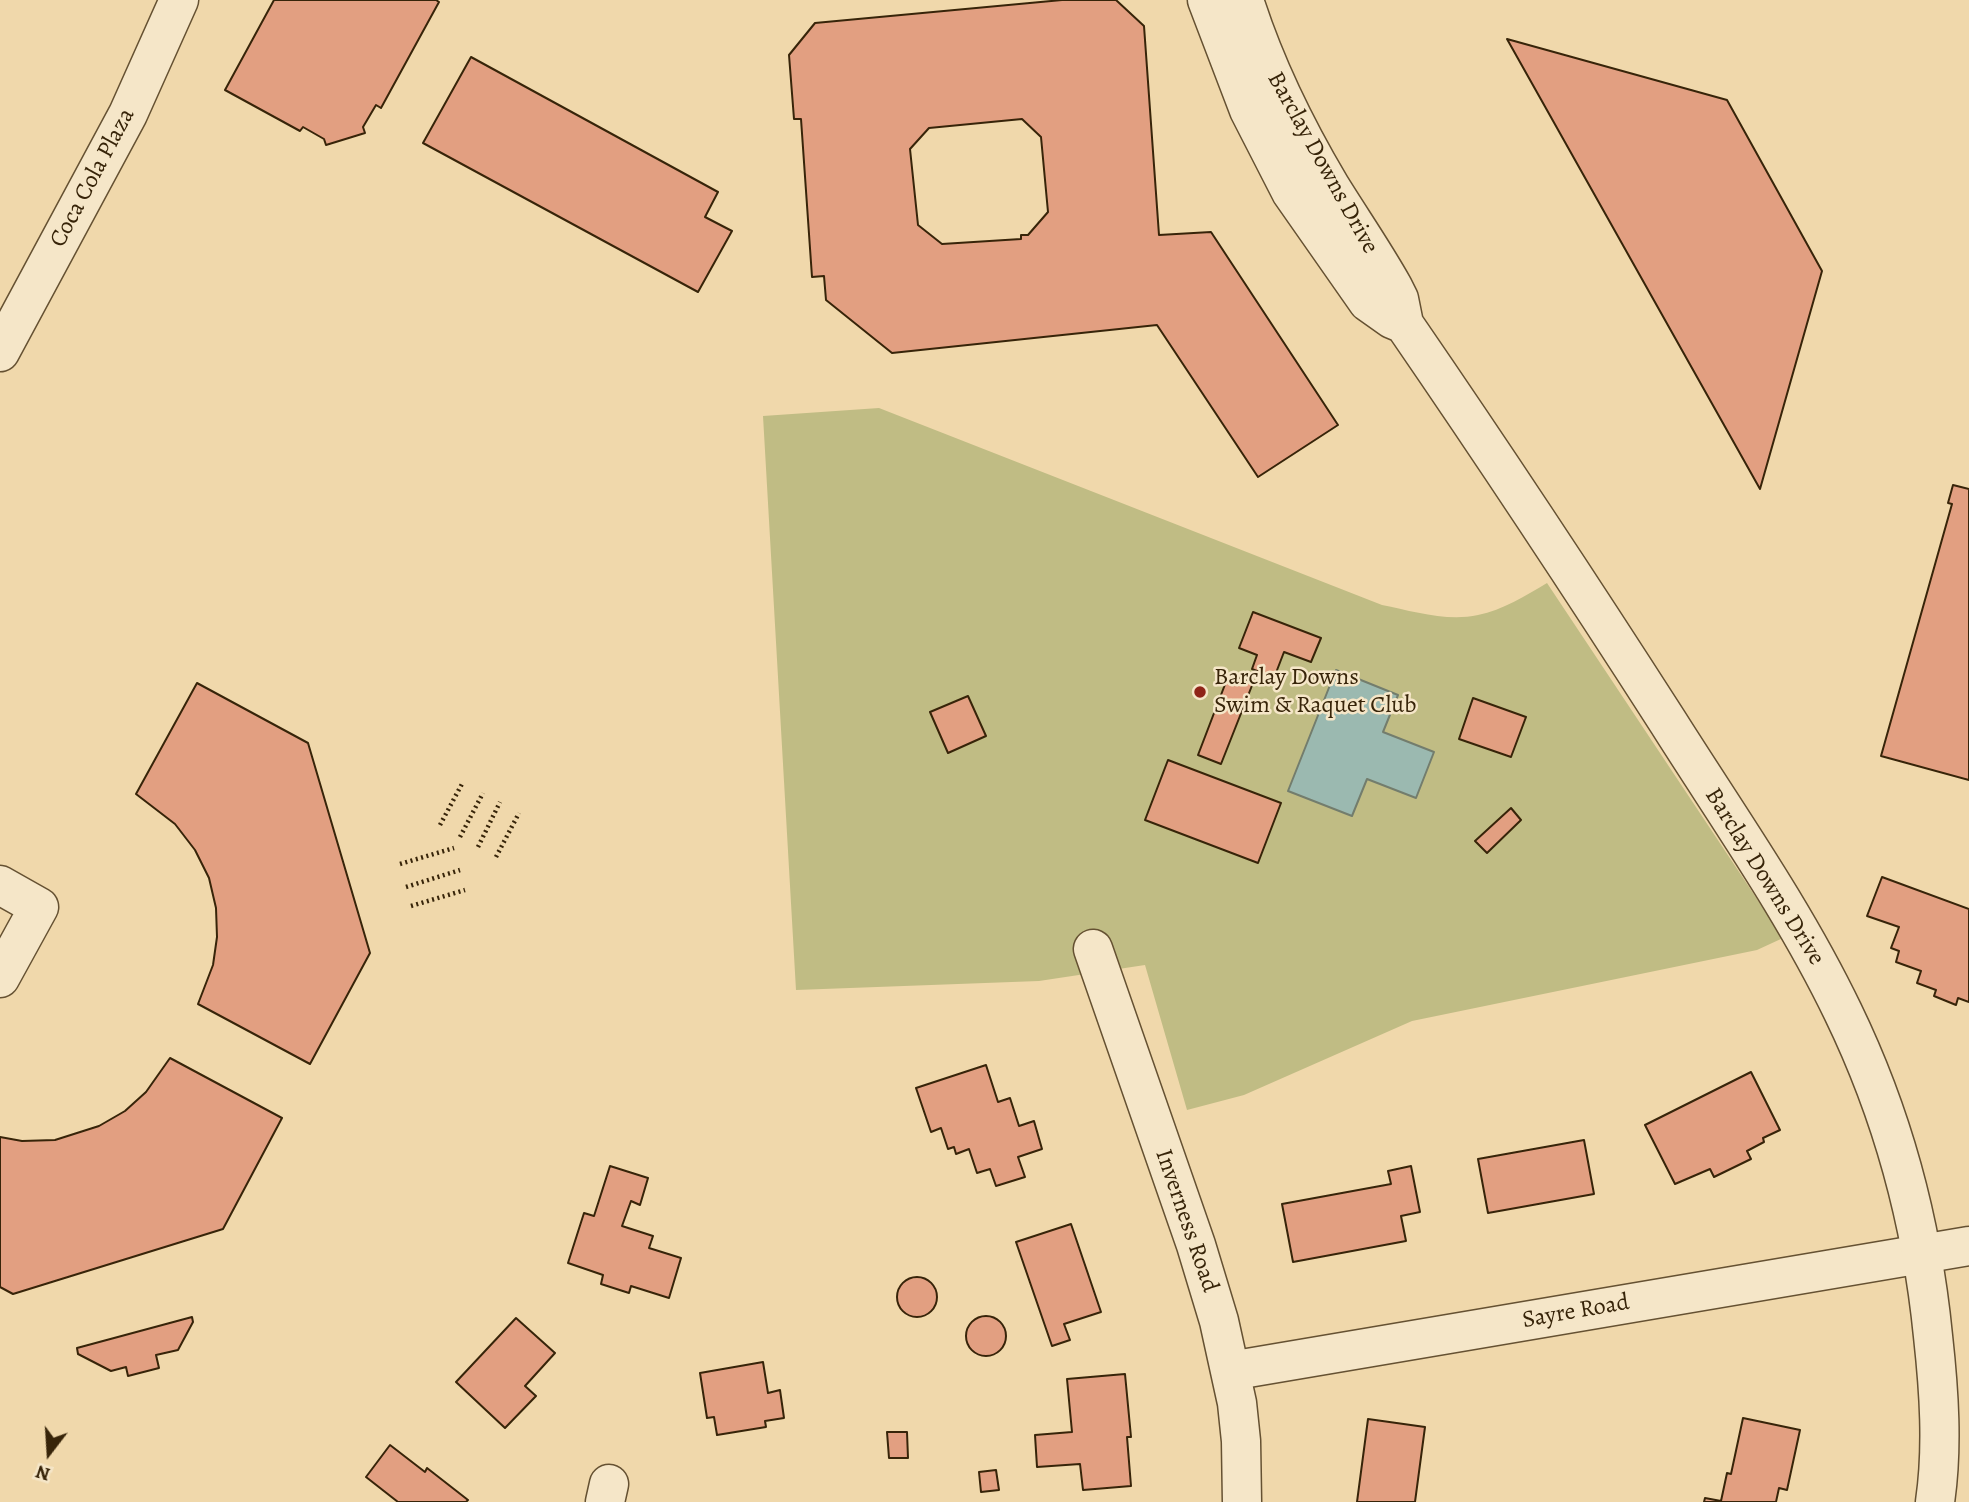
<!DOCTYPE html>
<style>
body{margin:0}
#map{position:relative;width:1969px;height:1502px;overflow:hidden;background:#f0d8ab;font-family:Alegreya,serif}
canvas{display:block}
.north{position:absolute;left:14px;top:1418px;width:70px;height:70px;-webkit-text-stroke:5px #f5e6c8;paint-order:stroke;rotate:197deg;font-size:19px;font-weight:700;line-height:28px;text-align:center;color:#372409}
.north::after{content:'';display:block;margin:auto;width:24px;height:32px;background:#372409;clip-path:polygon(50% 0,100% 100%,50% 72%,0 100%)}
</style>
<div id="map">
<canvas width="1969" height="1502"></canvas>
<div class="north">N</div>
</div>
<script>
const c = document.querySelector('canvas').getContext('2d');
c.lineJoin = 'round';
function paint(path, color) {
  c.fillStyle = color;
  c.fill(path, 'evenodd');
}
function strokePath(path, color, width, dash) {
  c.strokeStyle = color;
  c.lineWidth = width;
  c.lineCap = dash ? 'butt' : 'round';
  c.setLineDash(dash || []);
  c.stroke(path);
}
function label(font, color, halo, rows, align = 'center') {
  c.font = font + ' Alegreya,serif';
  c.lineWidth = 5;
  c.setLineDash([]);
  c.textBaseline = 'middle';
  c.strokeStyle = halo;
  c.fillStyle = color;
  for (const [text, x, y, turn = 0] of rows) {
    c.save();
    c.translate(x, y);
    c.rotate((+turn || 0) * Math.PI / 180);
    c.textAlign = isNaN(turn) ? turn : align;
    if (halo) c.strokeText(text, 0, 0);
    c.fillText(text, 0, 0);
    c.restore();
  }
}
const green = new Path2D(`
 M 879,408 L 1382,605 C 1412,611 1447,622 1478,615 C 1503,610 1525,596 1547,583 L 1783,938 L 1757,950 L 1412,1021 L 1244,1095 L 1187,1110 L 1145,965 L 1039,981 L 796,990 L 763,416 Z`);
const water = new Path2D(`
 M 1336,670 L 1398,695 L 1383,732 L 1434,752 L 1416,798 L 1367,779 L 1352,816 L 1288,791 Z`);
const building = new Path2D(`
 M 274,0 L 436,0 L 439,2 L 381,108 L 376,105 L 363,127 L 365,133 L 326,145 L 324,139 L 303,127 L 300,131 L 225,90 Z
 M 1062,0 L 1116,0 L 1144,26 L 1159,235 L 1211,232 L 1338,425 L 1258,477 L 1157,325 L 892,353 L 826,300 L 824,276 L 812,277 L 801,119 L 794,119 L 789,55 L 815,23 ZM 1022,119 L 1041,137 L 1048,212 L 1028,235 L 1021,235 L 1021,239 L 942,244 L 918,225 L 910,149 L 929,128 Z
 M 1507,39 L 1727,100 L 1822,271 L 1760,489 Z
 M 471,57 L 718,192 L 705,217 L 732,231 L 698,292 L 423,143 Z
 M 1953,485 L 1969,489 L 1969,780 L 1881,756 L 1952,504 L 1948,503 Z
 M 1253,612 L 1321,638 L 1311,662 L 1284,652 L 1274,678 L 1252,669 L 1257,655 L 1239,648 Z
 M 1229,674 L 1253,683 L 1221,764 L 1198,755 Z
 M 197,683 L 308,743 L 370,953 L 310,1064 L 198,1004 L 213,965 L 217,937 L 216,908 L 209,878 L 195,850 L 175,824 L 136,794 Z
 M 968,696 L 986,736 L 948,753 L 930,712 Z
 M 1473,698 L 1526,717 L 1511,757 L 1459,739 Z
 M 1168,760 L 1281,803 L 1258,863 L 1145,820 Z
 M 1511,808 L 1521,820 L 1487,853 L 1475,841 Z
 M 1882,877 L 1969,909 L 1969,1002 L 1958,998 L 1956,1005 L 1934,996 L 1936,990 L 1917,983 L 1921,971 L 1896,962 L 1899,951 L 1891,948 L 1899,927 L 1867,916 Z
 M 170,1058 L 282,1118 L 223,1229 L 13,1294 L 0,1287 L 0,1137 L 22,1141 L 55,1140 L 99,1126 L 125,1111 L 146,1092 Z
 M 986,1065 L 998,1102 L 1010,1098 L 1019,1126 L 1034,1121 L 1042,1149 L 1018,1157 L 1025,1177 L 996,1186 L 990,1169 L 977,1173 L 969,1149 L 956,1154 L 954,1147 L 948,1149 L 941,1128 L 931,1132 L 916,1088 Z
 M 1751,1072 L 1780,1130 L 1763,1138 L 1764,1142 L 1747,1151 L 1751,1159 L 1714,1177 L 1710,1169 L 1675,1184 L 1645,1125 Z
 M 1584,1140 L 1594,1194 L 1488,1213 L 1478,1159 Z
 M 610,1166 L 648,1178 L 640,1205 L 631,1201 L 622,1226 L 653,1236 L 649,1248 L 681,1258 L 669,1298 L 631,1286 L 629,1293 L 601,1284 L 603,1275 L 568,1263 L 584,1213 L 594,1216 Z
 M 1411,1166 L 1420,1212 L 1401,1216 L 1406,1241 L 1293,1262 L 1282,1204 L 1391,1184 L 1388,1171 Z
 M 1071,1224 L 1101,1312 L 1064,1324 L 1070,1340 L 1052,1346 L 1016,1242 Z
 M897 1297a20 20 0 1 1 40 0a20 20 0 1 1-40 0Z
 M966 1336a20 20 0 1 1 40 0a20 20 0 1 1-40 0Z
 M 192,1317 L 193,1322 L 178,1350 L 156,1355 L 159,1368 L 128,1376 L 126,1367 L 111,1371 L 78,1354 L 77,1348 Z
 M 516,1318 L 555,1353 L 525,1386 L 536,1396 L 505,1428 L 456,1382 Z
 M 763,1362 L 768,1393 L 780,1390 L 784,1418 L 765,1421 L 766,1427 L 717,1435 L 714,1417 L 707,1418 L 700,1373 Z
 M 1125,1374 L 1131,1437 L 1127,1437 L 1131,1486 L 1083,1490 L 1080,1464 L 1037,1467 L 1035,1435 L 1072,1432 L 1067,1379 Z
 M 1743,1418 L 1800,1430 L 1787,1490 L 1779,1488 L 1776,1502 L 1704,1502 L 1705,1498 L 1721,1501 L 1727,1473 L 1731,1474 Z
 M 1368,1419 L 1425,1427 L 1415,1502 L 1357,1502 Z
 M 887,1432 L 907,1432 L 908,1458 L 889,1458 Z
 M 390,1445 L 425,1472 L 427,1468 L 468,1500 L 466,1502 L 398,1502 L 366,1477 Z
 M 996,1470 L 999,1490 L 981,1492 L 979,1472 Z`);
const path = new Path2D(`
 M 440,825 L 463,782
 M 460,837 L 483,793
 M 478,847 L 500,802
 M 496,857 L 519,813
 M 400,864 L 454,848
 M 406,887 L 460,870
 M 411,906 L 465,890`);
const minor = new Path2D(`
 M 0,352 L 128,114 L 179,0
 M 0,885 L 39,907 L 0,978
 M 1093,949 L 1196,1245 L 1219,1321 L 1237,1403 L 1241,1441 L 1242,1502
 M 1230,1371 L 1969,1246
 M 605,1502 L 609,1484`);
const tertiary = new Path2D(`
 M 1207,0 L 1249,110 L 1291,192 L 1368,302 L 1392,319 L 1404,324
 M 1244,0 C 1265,66 1295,127 1330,186 C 1351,220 1374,253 1393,287 L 1399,299 L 1404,324 C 1494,455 1582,588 1668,722 C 1728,817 1794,910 1843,1012 C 1892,1113 1922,1224 1933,1336 C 1939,1390 1943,1448 1935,1502`);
const markers = [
 [1200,692,7,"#8f2418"]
];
const streetNames = [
 ["Barclay Downs Drive",1322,163,61],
 ["Coca Cola Plaza",93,178,-62],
 ["Barclay Downs Drive",1764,877,58],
 ["Inverness Road",1186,1221,71],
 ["Sayre Road",1576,1312,-10]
];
const poiNames = [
 ["Barclay Downs",1214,678],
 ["Swim & Raquet Club",1214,706]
];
paint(green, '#c0bc84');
paint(water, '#9bb9b0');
strokePath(water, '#737d6d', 2);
paint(building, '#e29f81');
strokePath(building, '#372409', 2);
strokePath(minor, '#655132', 41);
strokePath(tertiary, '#655132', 41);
strokePath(path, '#372409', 4.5, [2, 3.5]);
strokePath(minor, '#f5e6c8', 38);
strokePath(tertiary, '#f5e6c8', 38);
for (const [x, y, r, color] of markers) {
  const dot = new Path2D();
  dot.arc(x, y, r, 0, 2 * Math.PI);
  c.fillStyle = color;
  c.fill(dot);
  strokePath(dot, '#f5e6c8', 2.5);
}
label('24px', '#372409', '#f5e6c8', streetNames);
label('24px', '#372409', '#f5e6c8', poiNames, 'left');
</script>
